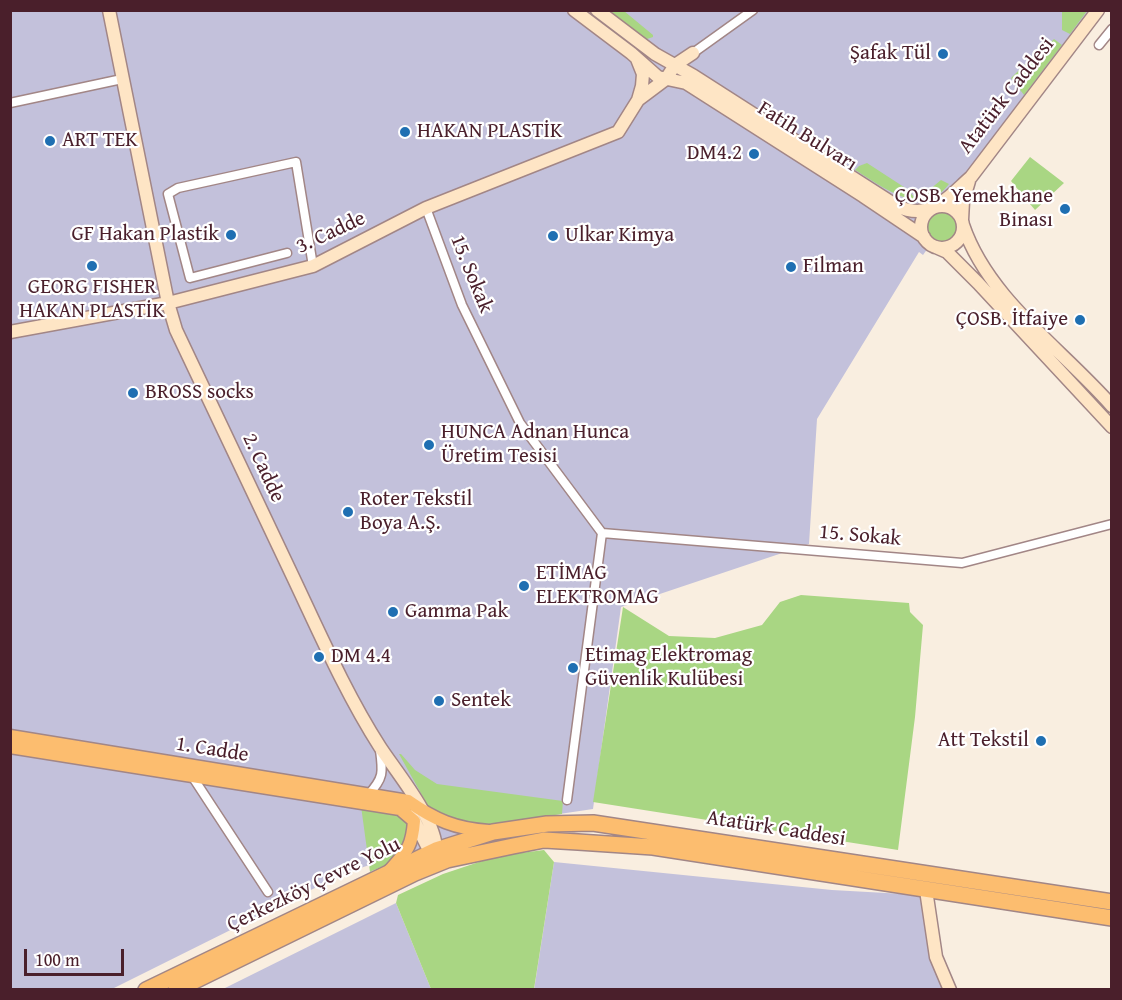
<!DOCTYPE html>
<meta charset="utf-8">
<style>
body{margin:0}
#map{position:relative;width:1122px;height:1000px;overflow:hidden;background:#f9eee0;font-family:"Gentium Book Plus",serif}
canvas{display:block}
.frame{position:absolute;inset:0;border:12px solid #4a1f2b;pointer-events:none}
.scale{position:absolute;left:24px;top:949px;width:100px;height:27px;box-sizing:border-box;border:3px solid #4a1f2b;border-top:0;padding-left:8px;font-size:18px;line-height:21px;white-space:nowrap;color:#4a1f2b;-webkit-text-stroke:4px #fff;paint-order:stroke}
</style>
<div id="map">
<canvas width="1122" height="1000"></canvas>
<div class="frame"></div>
<div class="scale">100 m</div>
</div>
<script>
const c = document.querySelector('canvas').getContext('2d');
c.lineJoin = 'round';
function paint(path, color) {
  c.fillStyle = color;
  c.fill(path, 'evenodd');
}
function strokePath(path, color, width, dash) {
  c.strokeStyle = color;
  c.lineWidth = width;
  c.lineCap = dash ? 'butt' : 'round';
  c.setLineDash(dash || []);
  c.stroke(path);
}
function label(font, color, halo, rows, align = 'center') {
  c.font = font + ' "Gentium Book Plus",serif';
  c.lineWidth = 4.5;
  c.setLineDash([]);
  c.textBaseline = 'middle';
  c.strokeStyle = halo;
  c.fillStyle = color;
  for (const [text, x, y, turn = 0] of rows) {
    c.save();
    c.translate(x, y);
    c.rotate((+turn || 0) * Math.PI / 180);
    c.textAlign = isNaN(turn) ? turn : align;
    if (halo) c.strokeText(text, 0, 0);
    c.fillText(text, 0, 0);
    c.restore();
  }
}
const industrial = new Path2D(`
 M 10,11 L 1098,11 L 923,255 L 919,252 L 817,419 L 809,544 L 621,607 L 593,809 L 499,823 L 345,873 L 110,990 L 11,989 Z
 M 554,862 L 832,890 L 922,895 L 944,990 L 534,990 Z
 M 396,903 L 431,989 L 221,990 Z`);
const green = new Path2D(`
 M 604,11 L 624,11 L 653,35 L 653,37 L 647,39 Z
 M 1062,11 L 1087,11 L 1070,34 L 1062,30 Z
 M 1054,39 L 1062,45 L 1024,95 L 1011,78 L 1048,42 L 1050,43 Z
 M 1030,157 L 1064,183 L 1035,210 L 1011,181 Z
 M 867,163 L 907,189 L 915,198 L 928,195 L 929,190 L 941,180 L 949,184 C 922,220 882,186 855,170 L 859,166 Z
 M927 227a15 15 0 1 1 30 0a15 15 0 1 1-30 0Z
 M 801,595 L 909,603 L 910,612 L 923,625 L 915,717 L 898,850 L 593,802 L 623,607 L 669,636 L 715,638 L 762,625 L 780,602 Z
 M 399,754 L 401,754 L 415,770 L 437,784 L 563,801 L 562,814 L 475,827 L 433,815 Z
 M 361,806 C 374,809 391,810 402,819 C 416,830 407,849 395,859 C 389,865 377,868 370,872 Z
 M 544,850 L 554,862 L 534,989 L 431,989 L 396,903 L 398,895 L 443,874 L 497,856 Z`);
const street = new Path2D(`
 M 1099,45 L 1112,29
 M 693,53 L 753,10
 M 10,103 L 122,79
 M 426,208 L 462,305 L 520,423 L 602,533 L 962,563 L 1112,524
 M 287,253 L 190,278 L 168,194 L 178,188 L 296,162 L 313,266
 M 192,776 L 268,892
 M 368,795 C 384,778 383,772 380,750
 M 567,800 L 602,533`);
const secondary = new Path2D(`
 M 109,10 L 168,303 L 176,330 C 215,412 254,494 293,577 C 320,634 346,694 380,747 C 397,773 436,819 436,850 L 431,855
 M 574,10 L 631,53 L 658,77 L 686,83 L 863,196 L 924,237
 M 597,10 L 655,54 L 694,76 L 897,206 C 930,222 948,197 971,177 L 1098,10
 M 638,100 L 666,79 L 675,65 L 693,53
 M921 227a21 21 0 1 1 42 0a21 21 0 1 1-42 0Z
 M 962,220 L 963,201 L 969,181
 M 963,225 C 988,299 1061,348 1112,406
 M 931,245 L 947,252 L 978,283 L 1112,427
 M 10,332 L 168,303 L 313,266 L 426,208 L 618,132 L 638,100 L 642,86 L 643,74 L 637,59
 M 412,816 L 427,846 L 440,853
 M 926,890 L 936,957 L 950,990`);
const primary = new Path2D(`
 M 10,736 L 408,801 C 435,820 456,829 489,831
 M 10,747 L 400,809 L 414,821 C 412,847 407,851 390,870`);
const highway = new Path2D(`
 M 146,990 L 436,850 L 493,832 L 547,824 L 593,823 L 1112,902
 M 176,990 L 415,873 L 447,860 L 513,846 L 544,840 L 578,842 L 653,847 L 1112,918`);
const markers = [
 [943,54,6,"#1f6fb2"],
 [405,132,6,"#1f6fb2"],
 [50,141,6,"#1f6fb2"],
 [754,154,6,"#1f6fb2"],
 [1065,209,6,"#1f6fb2"],
 [231,235,6,"#1f6fb2"],
 [553,236,6,"#1f6fb2"],
 [92,266,6,"#1f6fb2"],
 [791,267,6,"#1f6fb2"],
 [1080,320,6,"#1f6fb2"],
 [133,393,6,"#1f6fb2"],
 [429,445,6,"#1f6fb2"],
 [348,512,6,"#1f6fb2"],
 [524,586,6,"#1f6fb2"],
 [393,612,6,"#1f6fb2"],
 [319,657,6,"#1f6fb2"],
 [573,668,6,"#1f6fb2"],
 [439,701,6,"#1f6fb2"],
 [1041,741,6,"#1f6fb2"]
];
const poiNames = [
 ["Şafak Tül",931,54,"right"],
 ["HAKAN PLASTİK",417,132],
 ["ART TEK",62,141],
 ["DM4.2",742,154,"right"],
 ["ÇOSB. Yemekhane",1053,197,"right"],
 ["Binası",1053,221,"right"],
 ["GF Hakan Plastik",219,235,"right"],
 ["Ulkar Kimya",565,236],
 ["Filman",803,267],
 ["GEORG FISHER",92,288,"center"],
 ["HAKAN PLASTİK",92,312,"center"],
 ["ÇOSB. İtfaiye",1068,320,"right"],
 ["BROSS socks",145,393],
 ["HUNCA Adnan Hunca",441,433],
 ["Üretim Tesisi",441,457],
 ["Roter Tekstil",360,500],
 ["Boya A.Ş.",360,524],
 ["ETİMAG",536,574],
 ["ELEKTROMAG",536,598],
 ["Gamma Pak",405,612],
 ["Etimag Elektromag",585,656],
 ["Güvenlik Kulübesi",585,680],
 ["DM 4.4",331,657],
 ["Sentek",451,701],
 ["Att Tekstil",1029,741,"right"]
];
const streetNames = [
 ["Atatürk Caddesi",1007,96,-52],
 ["Fatih Bulvarı",807,137,32],
 ["3. Cadde",331,233,-25],
 ["15. Sokak",471,274,68],
 ["2. Cadde",263,468,65],
 ["15. Sokak",860,536,5],
 ["1. Cadde",212,750,9],
 ["Atatürk Caddesi",776,829,9],
 ["Çerkezköy Çevre Yolu",314,885,-26]
];
paint(industrial, '#c3c1db');
paint(green, '#a9d683');
strokePath(street, '#a28686', 11);
strokePath(secondary, '#a28686', 15);
strokePath(primary, '#a28686', 15);
strokePath(highway, '#a28686', 18);
strokePath(street, '#fff', 8);
strokePath(secondary, '#fee5c5', 12);
strokePath(primary, '#fcbd6f', 12);
strokePath(highway, '#fcbd6f', 15);
for (const [x, y, r, color] of markers) {
  const dot = new Path2D();
  dot.arc(x, y, r, 0, 2 * Math.PI);
  c.fillStyle = color;
  c.fill(dot);
  strokePath(dot, '#fff', 2);
}
label('21px', '#4a1f2b', '#fff', poiNames, 'left');
label('21px', '#4a1f2b', '#fff', streetNames);
</script>
